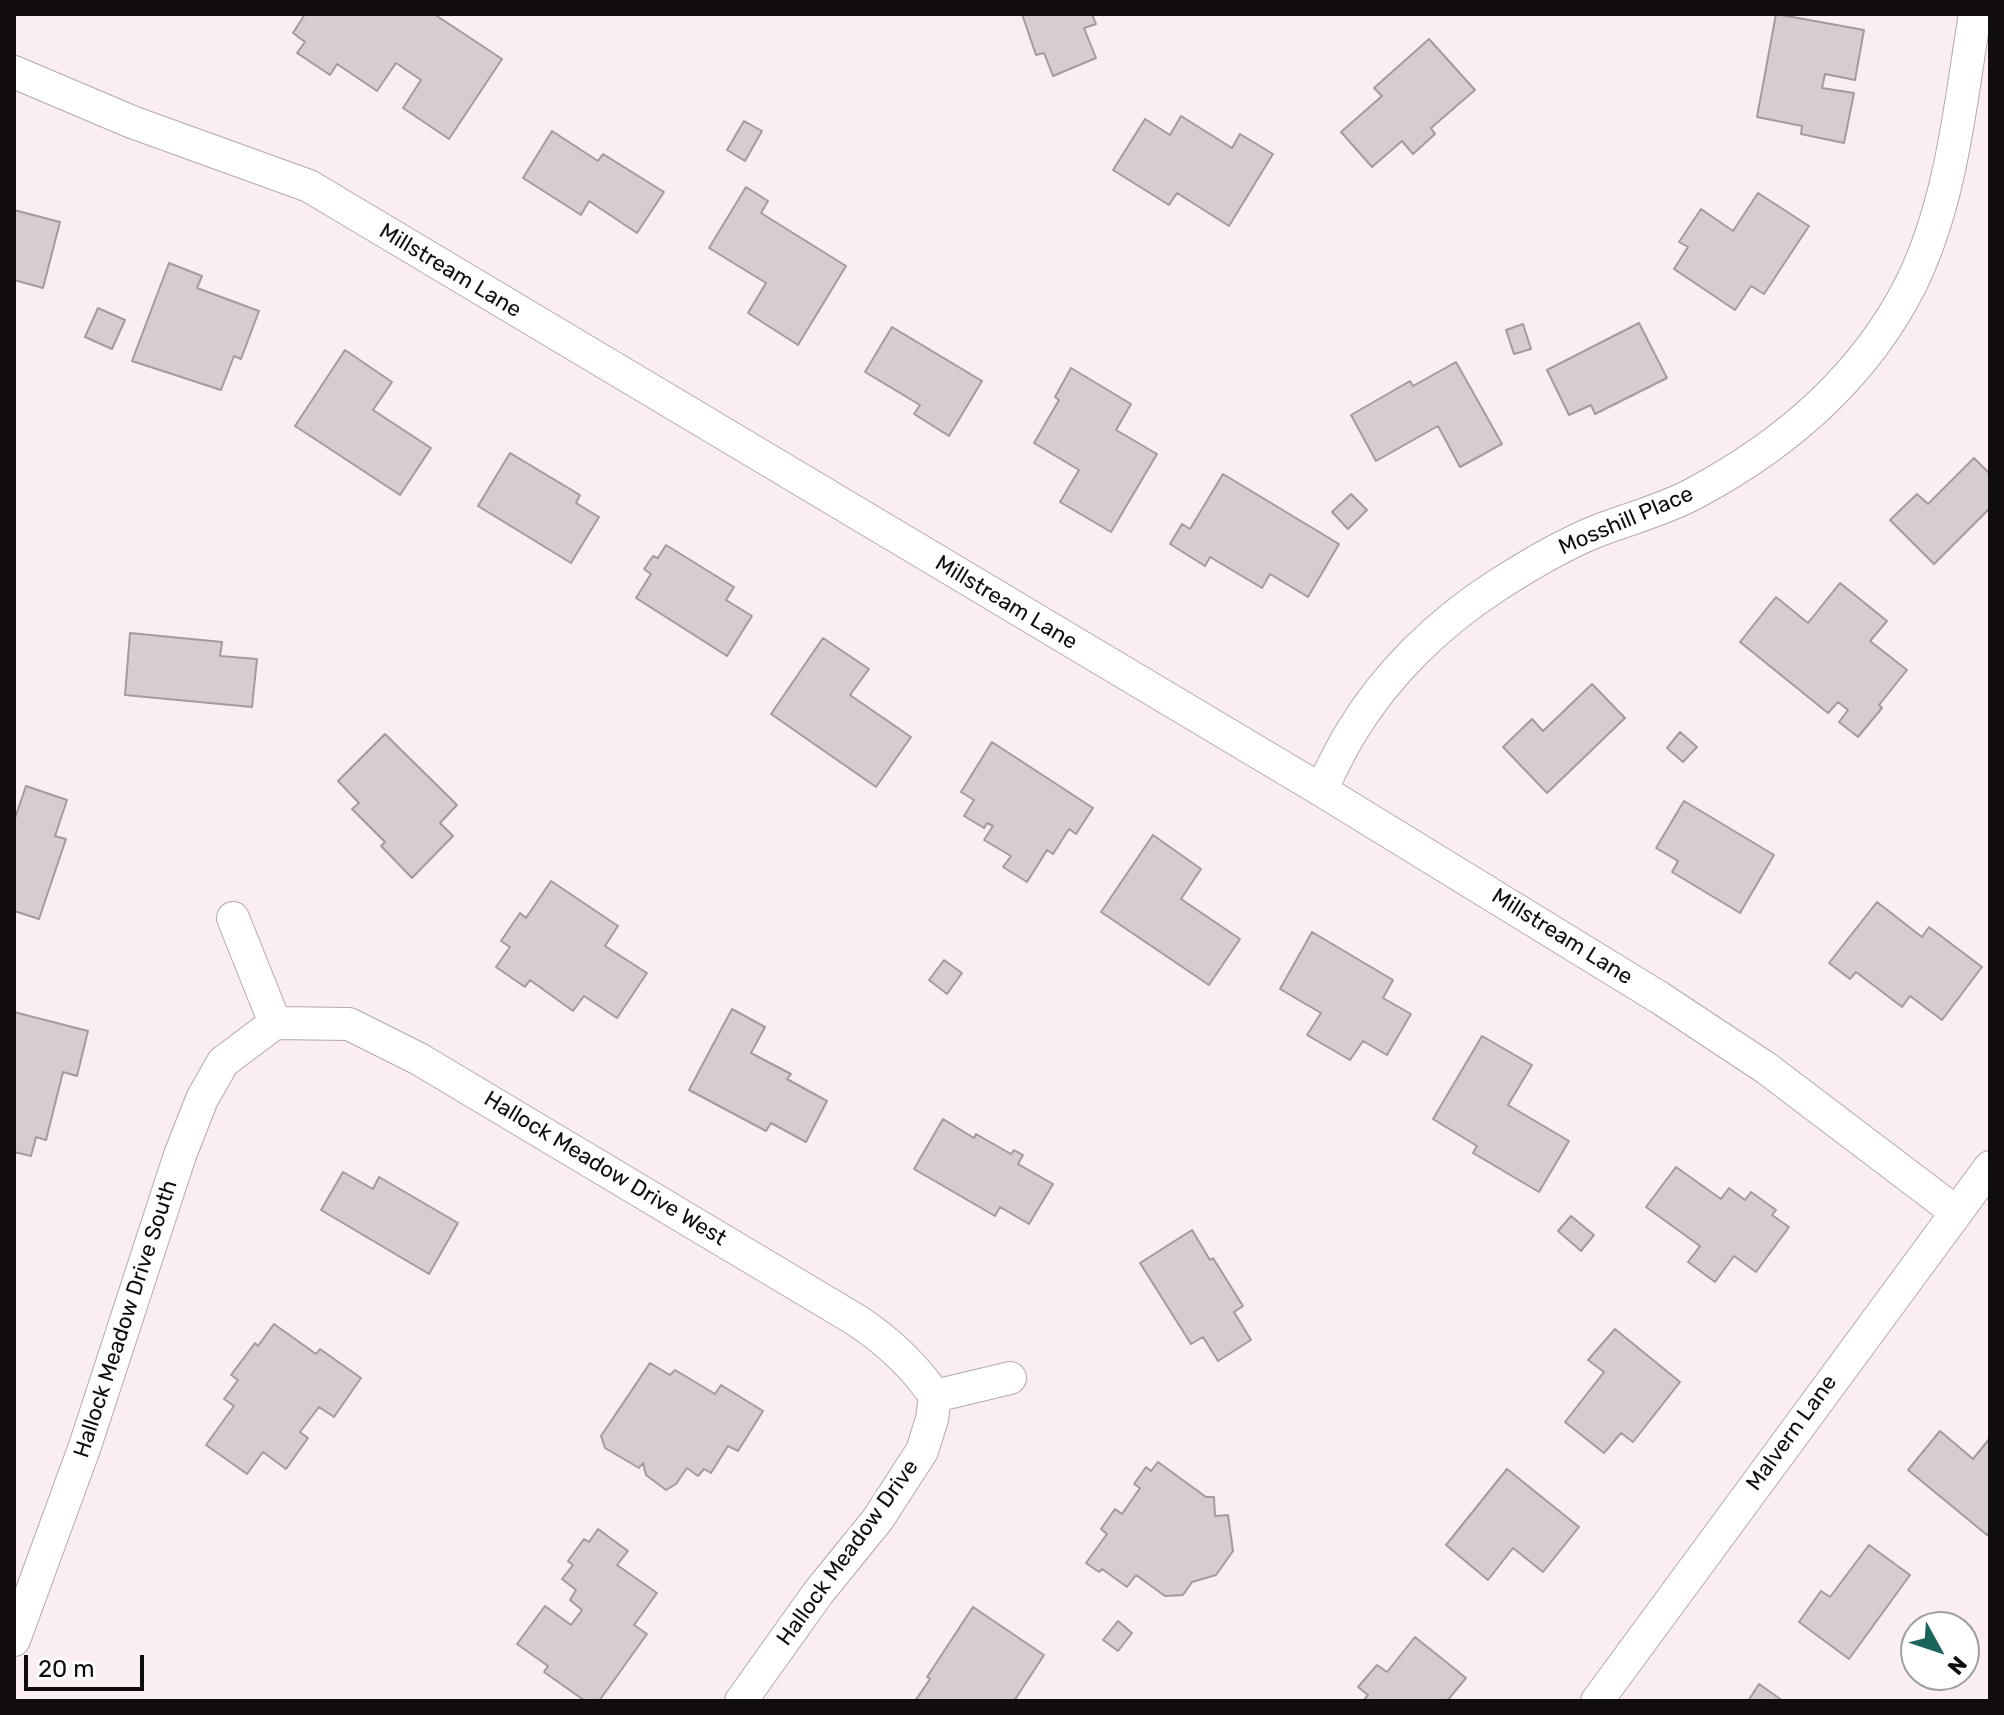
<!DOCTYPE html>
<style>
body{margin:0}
#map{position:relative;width:2004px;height:1715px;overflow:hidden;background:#faeef1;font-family:Rubik,sans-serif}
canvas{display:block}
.frame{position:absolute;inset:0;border:16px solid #110d0e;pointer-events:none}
.north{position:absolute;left:1900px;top:1611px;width:80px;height:80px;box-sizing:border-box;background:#fff;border:2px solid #a09e9f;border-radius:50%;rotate:130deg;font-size:22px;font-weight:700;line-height:32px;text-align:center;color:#110d0e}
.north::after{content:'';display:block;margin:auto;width:28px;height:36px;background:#1a645b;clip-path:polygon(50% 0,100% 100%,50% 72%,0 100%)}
.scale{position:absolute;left:24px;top:1655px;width:120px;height:36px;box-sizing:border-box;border:4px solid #110d0e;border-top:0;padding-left:10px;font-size:24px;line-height:28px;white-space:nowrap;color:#110d0e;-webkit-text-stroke:6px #fff;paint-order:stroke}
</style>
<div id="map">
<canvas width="2004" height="1715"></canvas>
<div class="frame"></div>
<div class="north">N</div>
<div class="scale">20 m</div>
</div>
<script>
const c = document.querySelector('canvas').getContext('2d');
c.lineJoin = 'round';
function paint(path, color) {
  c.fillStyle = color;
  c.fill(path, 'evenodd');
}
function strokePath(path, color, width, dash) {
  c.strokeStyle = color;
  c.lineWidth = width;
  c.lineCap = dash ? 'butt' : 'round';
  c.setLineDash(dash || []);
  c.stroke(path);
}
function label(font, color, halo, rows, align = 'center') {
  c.font = font + ' Rubik,sans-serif';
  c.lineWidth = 8;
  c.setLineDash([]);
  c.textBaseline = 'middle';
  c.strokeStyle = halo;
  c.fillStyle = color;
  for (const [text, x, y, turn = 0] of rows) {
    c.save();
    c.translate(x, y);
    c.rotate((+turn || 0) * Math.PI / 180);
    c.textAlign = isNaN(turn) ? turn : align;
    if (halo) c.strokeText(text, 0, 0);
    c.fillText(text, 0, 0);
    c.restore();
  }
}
const building = new Path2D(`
 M 305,14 L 434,14 L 502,59 L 449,139 L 403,108 L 421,80 L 396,63 L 377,91 L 337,64 L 330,75 L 297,53 L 305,42 L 293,33 Z
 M 1022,14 L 1092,14 L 1096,24 L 1084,28 L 1096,58 L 1053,76 L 1044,53 L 1036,55 Z
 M 1776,14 L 1864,30 L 1855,80 L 1825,74 L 1822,88 L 1854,93 L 1844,143 L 1801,134 L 1802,126 L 1757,117 Z
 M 1429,39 L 1475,90 L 1431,128 L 1435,134 L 1413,154 L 1402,141 L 1372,167 L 1341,132 L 1382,96 L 1374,88 Z
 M 1181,116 L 1232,148 L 1240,134 L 1273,154 L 1229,226 L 1177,193 L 1169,205 L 1113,170 L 1145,119 L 1170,135 Z
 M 744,121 L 762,131 L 745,161 L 727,150 Z
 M 552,131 L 598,161 L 603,154 L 664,192 L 637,233 L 589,201 L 581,215 L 523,178 Z
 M 746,187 L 768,201 L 761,213 L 846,266 L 798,345 L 748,313 L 766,283 L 709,248 Z
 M 1758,193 L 1809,226 L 1764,294 L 1751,286 L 1735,310 L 1674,269 L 1688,247 L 1679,242 L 1701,209 L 1733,231 Z
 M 14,210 L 60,222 L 43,288 L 14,280 Z
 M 169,263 L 202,276 L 197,288 L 259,311 L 241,359 L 234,356 L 221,390 L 132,361 Z
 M 98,308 L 125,320 L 112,349 L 85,337 Z
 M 1639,323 L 1667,378 L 1595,414 L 1591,405 L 1569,415 L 1547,370 Z
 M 1523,324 L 1531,349 L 1514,354 L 1506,330 Z
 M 892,327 L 982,381 L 949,436 L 914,414 L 920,405 L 865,372 Z
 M 345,350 L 392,382 L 373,410 L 431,448 L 400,495 L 295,426 Z
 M 1456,362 L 1502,444 L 1460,467 L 1438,426 L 1376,461 L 1351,415 L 1410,381 L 1413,386 Z
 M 1071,368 L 1131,404 L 1116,430 L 1157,454 L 1111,532 L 1060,502 L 1079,470 L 1034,443 L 1059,400 L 1055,397 Z
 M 510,453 L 580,495 L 576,503 L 599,517 L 571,563 L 478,506 Z
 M 1974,458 L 1990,474 L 1990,508 L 1934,564 L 1890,520 L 1917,494 L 1928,504 Z
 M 1223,474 L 1339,544 L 1308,597 L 1270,574 L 1262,588 L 1210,557 L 1205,566 L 1170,544 L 1182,524 L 1190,529 Z
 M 1351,494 L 1367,510 L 1348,529 L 1332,512 Z
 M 666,545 L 734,587 L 726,600 L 752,616 L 727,656 L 636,598 L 651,574 L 644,569 L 653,556 L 658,558 Z
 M 1840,583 L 1887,621 L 1870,641 L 1907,670 L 1879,705 L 1882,708 L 1858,737 L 1839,722 L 1848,710 L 1838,702 L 1828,713 L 1740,642 L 1776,597 L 1808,623 Z
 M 130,633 L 222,642 L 220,656 L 257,659 L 252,707 L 125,695 Z
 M 823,638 L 869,669 L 850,695 L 911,737 L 876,787 L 771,714 Z
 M 1592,684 L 1625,718 L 1547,793 L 1503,747 L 1532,719 L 1543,731 Z
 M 1680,732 L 1697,747 L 1683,762 L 1667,748 Z
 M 385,734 L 457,805 L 440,823 L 453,836 L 412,878 L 381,846 L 385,842 L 352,809 L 359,803 L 338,781 Z
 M 992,742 L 1093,808 L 1076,834 L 1069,829 L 1053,854 L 1047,850 L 1027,882 L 1003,867 L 1011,856 L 984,840 L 993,826 L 987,823 L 984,828 L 964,816 L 974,800 L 961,792 Z
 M 26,786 L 67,800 L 55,836 L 66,839 L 39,919 L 14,911 L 14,821 Z
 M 1684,801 L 1774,855 L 1740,913 L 1672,872 L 1678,861 L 1656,848 Z
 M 1153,835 L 1201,869 L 1181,899 L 1240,939 L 1209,985 L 1101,912 Z
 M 551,881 L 618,926 L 605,946 L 647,973 L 617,1018 L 584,996 L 573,1011 L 530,980 L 525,987 L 496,967 L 510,947 L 501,941 L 520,913 L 526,918 Z
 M 1877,902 L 1922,937 L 1929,927 L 1982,967 L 1942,1020 L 1910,996 L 1902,1007 L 1856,972 L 1850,979 L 1829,963 Z
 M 1312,932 L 1393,980 L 1383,998 L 1411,1014 L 1387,1055 L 1363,1041 L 1350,1060 L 1307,1035 L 1321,1013 L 1280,989 Z
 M 944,960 L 962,973 L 947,994 L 929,980 Z
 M 732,1009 L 765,1027 L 751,1053 L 791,1074 L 787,1079 L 827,1101 L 806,1142 L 771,1123 L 766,1131 L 689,1090 Z
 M 14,1012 L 88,1031 L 77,1076 L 63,1072 L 46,1140 L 36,1137 L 31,1156 L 14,1152 Z
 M 1482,1036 L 1532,1065 L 1508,1105 L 1569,1141 L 1539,1192 L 1473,1153 L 1477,1146 L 1433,1119 Z
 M 943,1119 L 974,1138 L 976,1134 L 1011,1154 L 1014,1150 L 1023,1155 L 1018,1164 L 1053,1184 L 1029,1224 L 1000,1207 L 995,1216 L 914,1169 Z
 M 1676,1167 L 1721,1199 L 1729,1188 L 1745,1200 L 1751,1192 L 1776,1210 L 1772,1215 L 1789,1227 L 1756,1272 L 1734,1256 L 1715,1282 L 1688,1262 L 1700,1246 L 1646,1207 Z
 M 343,1172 L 373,1189 L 379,1177 L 458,1223 L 429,1274 L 321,1210 Z
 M 1571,1216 L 1594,1235 L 1581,1251 L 1558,1231 Z
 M 1192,1230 L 1210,1260 L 1213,1258 L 1243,1306 L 1234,1312 L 1251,1340 L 1218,1361 L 1203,1337 L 1191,1344 L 1140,1263 Z
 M 274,1324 L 316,1354 L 320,1349 L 361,1378 L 334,1417 L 319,1407 L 300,1432 L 308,1438 L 286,1469 L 263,1452 L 247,1474 L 206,1445 L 234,1406 L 224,1399 L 238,1380 L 231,1375 L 255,1343 L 258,1346 Z
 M 1615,1329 L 1680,1382 L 1633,1442 L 1621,1433 L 1604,1453 L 1565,1422 L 1604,1372 L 1588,1360 Z
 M 650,1363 L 670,1375 L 675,1370 L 715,1394 L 721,1385 L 763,1411 L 738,1451 L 728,1446 L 711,1473 L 704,1469 L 698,1476 L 687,1468 L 676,1484 L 666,1490 L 646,1475 L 643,1463 L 639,1468 L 605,1448 L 601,1436 Z
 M 1940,1431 L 1973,1459 L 1990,1438 L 1990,1532 L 1987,1535 L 1908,1470 Z
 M 1158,1462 L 1206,1497 L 1214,1497 L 1215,1516 L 1228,1515 L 1233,1551 L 1216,1575 L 1192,1582 L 1183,1595 L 1165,1596 L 1136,1575 L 1127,1587 L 1102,1569 L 1099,1572 L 1086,1563 L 1107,1534 L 1101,1529 L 1115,1509 L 1122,1514 L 1140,1488 L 1134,1484 L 1146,1467 L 1151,1471 Z
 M 1507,1469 L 1579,1527 L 1543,1572 L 1513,1548 L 1488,1580 L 1446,1545 Z
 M 598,1529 L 628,1551 L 617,1565 L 657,1593 L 634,1625 L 647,1634 L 599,1701 L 585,1701 L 544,1672 L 548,1666 L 517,1644 L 545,1606 L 571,1625 L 582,1610 L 570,1600 L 576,1590 L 562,1579 L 573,1565 L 568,1561 L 584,1539 L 589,1542 Z
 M 1869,1545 L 1910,1575 L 1849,1659 L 1799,1622 L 1821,1591 L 1830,1597 Z
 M 973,1607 L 1044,1655 L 1014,1701 L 915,1701 L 930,1679 L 927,1677 Z
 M 1118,1621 L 1132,1633 L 1118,1651 L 1103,1640 Z
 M 1415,1637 L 1466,1678 L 1447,1701 L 1363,1701 L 1368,1695 L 1358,1687 L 1377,1665 L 1387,1672 Z
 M 1759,1684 L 1783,1701 L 1748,1701 Z`);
const street = new Path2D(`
 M 14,72 L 132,122 L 309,186 L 1321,790 L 1660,998 L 1766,1068 L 1956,1212
 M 1321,790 C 1331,770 1340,750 1352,731 C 1387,673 1439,623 1496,586 C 1527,566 1562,545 1597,531 C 1628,519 1663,510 1693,494 C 1785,445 1863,379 1911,284 C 1952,200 1960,105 1975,14
 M 233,918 L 275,1023
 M 275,1023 L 349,1024 L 419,1059 L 856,1320 C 888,1341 913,1364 935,1396
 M 935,1396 L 1010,1378
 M 14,1640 L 85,1446 L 180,1155 L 202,1099 L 223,1062 L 275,1023
 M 741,1701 L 818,1593 L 878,1519 L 922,1451 L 932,1419 L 935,1396
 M 1597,1701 L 1990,1167`);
const streetNames = [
 ["Millstream Lane",450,271,31],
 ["Mosshill Place",1626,521,-23],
 ["Millstream Lane",1006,603,31],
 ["Millstream Lane",1562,937,32],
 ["Hallock Meadow Drive West",605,1169,31],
 ["Hallock Meadow Drive South",126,1319,-72],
 ["Malvern Lane",1792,1433,-54],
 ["Hallock Meadow Drive",848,1553,-54]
];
paint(building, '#d7ccce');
strokePath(building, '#a59a9d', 2);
strokePath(street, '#b3a8aa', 34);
strokePath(street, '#fff', 32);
label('22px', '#110d0e', '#fff', streetNames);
</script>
